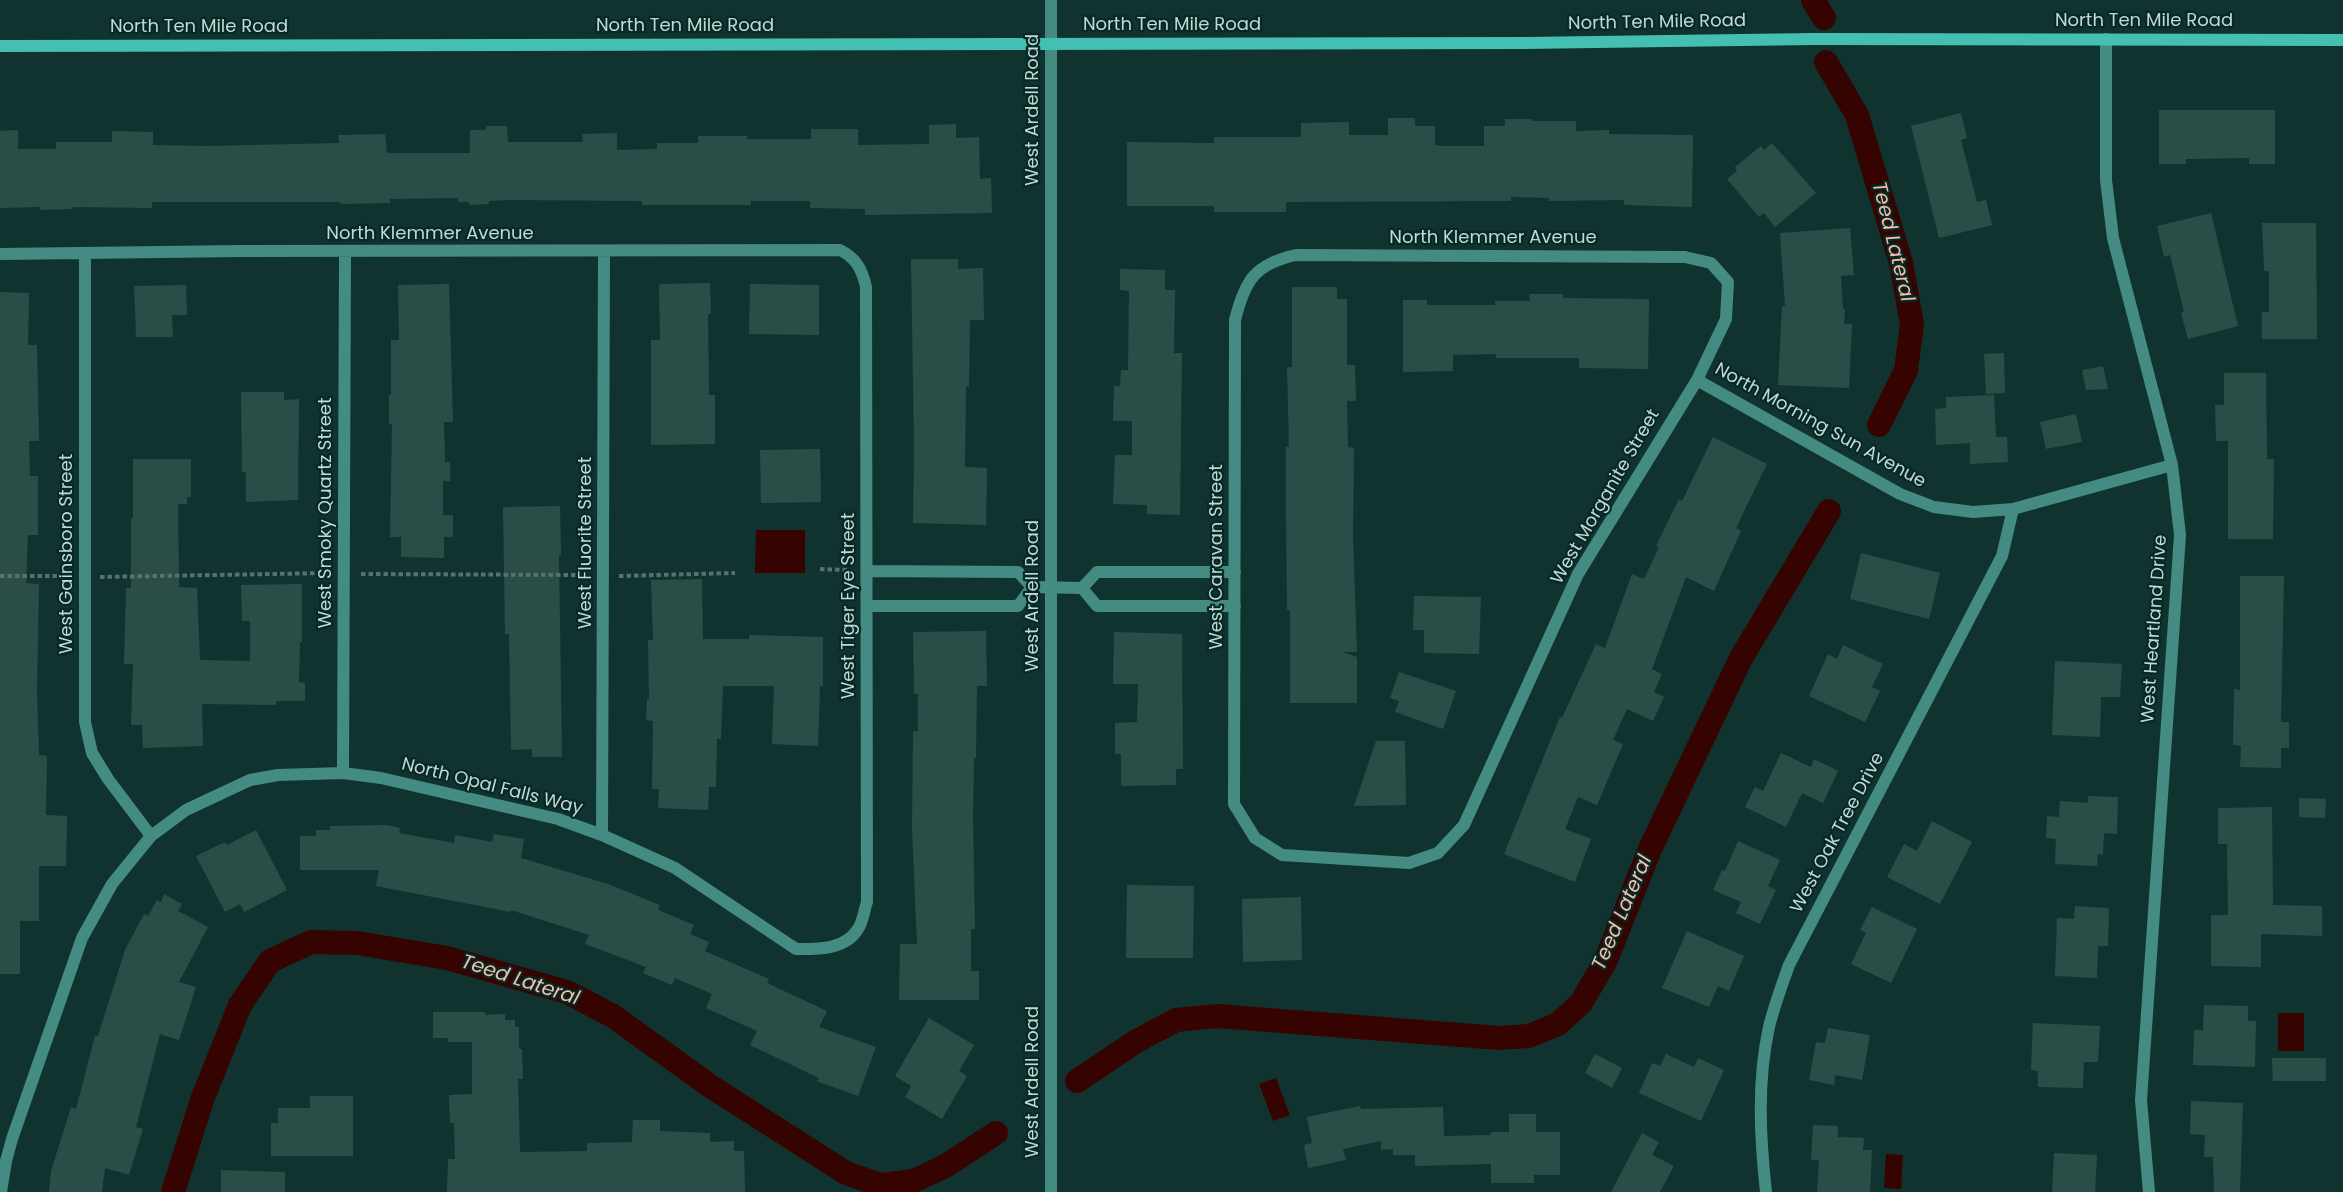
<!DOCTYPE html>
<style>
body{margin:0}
canvas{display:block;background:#10332f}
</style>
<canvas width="2343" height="1192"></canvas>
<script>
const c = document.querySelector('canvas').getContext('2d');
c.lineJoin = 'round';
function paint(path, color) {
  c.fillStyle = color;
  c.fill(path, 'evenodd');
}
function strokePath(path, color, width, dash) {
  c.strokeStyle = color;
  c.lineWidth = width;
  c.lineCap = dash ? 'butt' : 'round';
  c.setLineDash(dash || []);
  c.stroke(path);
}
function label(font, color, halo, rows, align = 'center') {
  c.font = font + ' Poppins,sans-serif';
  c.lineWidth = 4.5;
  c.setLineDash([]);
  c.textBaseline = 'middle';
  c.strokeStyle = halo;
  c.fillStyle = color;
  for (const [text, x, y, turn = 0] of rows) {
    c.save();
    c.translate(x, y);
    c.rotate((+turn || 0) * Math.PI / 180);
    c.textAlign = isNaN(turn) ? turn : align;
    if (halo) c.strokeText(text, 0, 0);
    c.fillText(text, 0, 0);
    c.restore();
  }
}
const water = new Path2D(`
 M 756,530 L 805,530 L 805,573 L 755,573 Z
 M 2278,1013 L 2304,1013 L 2304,1051 L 2278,1051 Z
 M 1276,1078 L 1290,1115 L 1273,1121 L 1259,1084 Z
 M 1886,1154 L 1903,1155 L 1901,1189 L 1884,1188 Z`);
const canal = new Path2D(`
 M 1813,0 L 1824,18
 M 1826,62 L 1857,115 L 1901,263 L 1912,324 L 1906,370 L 1879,425
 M 1077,1081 L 1135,1042 L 1176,1020 L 1217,1016 L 1499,1038 L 1529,1036 L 1558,1024 L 1581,1003 L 1606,960 L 1650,849 L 1741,658 L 1829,511
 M 173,1192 L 202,1100 L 240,1005 L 270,961 L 311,942 L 357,943 L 447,958 L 567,992 L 613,1016 L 710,1086 L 846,1173 L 881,1185 L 914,1181 L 947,1165 L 996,1133`);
const building = new Path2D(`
 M 2159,110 L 2275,110 L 2275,164 L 2249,164 L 2249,158 L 2186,159 L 2186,164 L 2159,164 Z
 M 1961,113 L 1967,138 L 1961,140 L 1977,202 L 1986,200 L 1992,225 L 1939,238 L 1911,126 Z
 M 1388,118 L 1415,118 L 1415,126 L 1435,126 L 1435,145 L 1442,146 L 1484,146 L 1484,126 L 1505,126 L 1505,119 L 1532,119 L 1532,121 L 1576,121 L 1576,131 L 1609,130 L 1609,134 L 1693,135 L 1692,207 L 1624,205 L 1624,200 L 1549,201 L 1549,198 L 1511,197 L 1511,201 L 1286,202 L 1286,212 L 1214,212 L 1214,206 L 1127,206 L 1127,142 L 1214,143 L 1214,137 L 1301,137 L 1301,123 L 1349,122 L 1349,135 L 1388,135 Z
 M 956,124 L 956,138 L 979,137 L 980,179 L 991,178 L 992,213 L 865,215 L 865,209 L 810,208 L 810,201 L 751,201 L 751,205 L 642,205 L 642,201 L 509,200 L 489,201 L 489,204 L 469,205 L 469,202 L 458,202 L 458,198 L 390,199 L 390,203 L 340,204 L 340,202 L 152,202 L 152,208 L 73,207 L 73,209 L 40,210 L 40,207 L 0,208 L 0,131 L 18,130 L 18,149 L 56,149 L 56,142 L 112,142 L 112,131 L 153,132 L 153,145 L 208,146 L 339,143 L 338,135 L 385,134 L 387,153 L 470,153 L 470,130 L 486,130 L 486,126 L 507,126 L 508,142 L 583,142 L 582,134 L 617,133 L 617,150 L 657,149 L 657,143 L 698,143 L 698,136 L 747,136 L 747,139 L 811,139 L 811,129 L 858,129 L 858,145 L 929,144 L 929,125 Z
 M 1772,143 L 1816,193 L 1775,227 L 1764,213 L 1759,217 L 1727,179 L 1737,171 L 1735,167 L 1761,146 L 1764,150 Z
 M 2211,213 L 2238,326 L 2188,339 L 2181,313 L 2184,312 L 2170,255 L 2164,257 L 2157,226 Z
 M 2262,223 L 2316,223 L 2317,339 L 2262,339 L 2262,312 L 2269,312 L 2269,271 L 2264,271 Z
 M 1850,228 L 1854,275 L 1841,276 L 1843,309 L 1845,309 L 1844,324 L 1852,324 L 1849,388 L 1778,385 L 1782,306 L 1785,306 L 1780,233 Z
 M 911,259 L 958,259 L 958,269 L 983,268 L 984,320 L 970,320 L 969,387 L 966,386 L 965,467 L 987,468 L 986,525 L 913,523 L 914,447 Z
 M 1120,269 L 1165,270 L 1165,290 L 1175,290 L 1174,353 L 1182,353 L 1180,515 L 1147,514 L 1147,505 L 1113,504 L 1115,455 L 1132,455 L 1132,421 L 1113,421 L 1114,386 L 1120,386 L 1121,370 L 1128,370 L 1129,291 L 1120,290 Z
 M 710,283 L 711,314 L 708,314 L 709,395 L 715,395 L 715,444 L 651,445 L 651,340 L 660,340 L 659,284 Z
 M 449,284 L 453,422 L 444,422 L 445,462 L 450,462 L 450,481 L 443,481 L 443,515 L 453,515 L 453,537 L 444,537 L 444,558 L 401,557 L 401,537 L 390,537 L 392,424 L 389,424 L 389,395 L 391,395 L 391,340 L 399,340 L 398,285 Z
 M 750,284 L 819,285 L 819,335 L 749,334 Z
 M 186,285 L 187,315 L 172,315 L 173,337 L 136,337 L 134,286 Z
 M 1292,287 L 1337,287 L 1337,299 L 1347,299 L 1347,365 L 1355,365 L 1356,401 L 1347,401 L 1348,447 L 1354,448 L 1353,537 L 1357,652 L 1342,652 L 1357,657 L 1357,703 L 1290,703 L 1290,610 L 1287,610 L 1286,519 L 1286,447 L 1289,447 L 1287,367 L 1292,367 Z
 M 0,292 L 29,293 L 28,345 L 37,345 L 39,441 L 29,441 L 30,476 L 38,476 L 38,535 L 28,535 L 26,583 L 39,584 L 37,692 L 39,755 L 47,756 L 46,815 L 67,816 L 66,866 L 39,866 L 39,921 L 20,921 L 20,974 L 0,974 Z
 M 1529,294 L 1563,294 L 1563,298 L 1649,299 L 1648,369 L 1579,368 L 1579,358 L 1496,358 L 1496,354 L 1453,355 L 1453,371 L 1403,372 L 1403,300 L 1427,300 L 1427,305 L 1495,305 L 1495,301 L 1530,301 Z
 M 2004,353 L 2005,393 L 1986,394 L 1984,354 Z
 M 2103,366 L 2108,389 L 2086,390 L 2082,370 Z
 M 2224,373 L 2266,373 L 2267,459 L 2274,459 L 2273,539 L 2228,539 L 2228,441 L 2216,441 L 2215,405 L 2224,405 Z
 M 241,392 L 284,392 L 284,400 L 299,399 L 298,500 L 246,502 L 246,472 L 242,472 Z
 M 1994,395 L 1996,437 L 2007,437 L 2008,462 L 1970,464 L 1970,443 L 1936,445 L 1935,409 L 1946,408 L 1946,397 Z
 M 2076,414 L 2082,442 L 2046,449 L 2040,422 Z
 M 1713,437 L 1767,464 L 1736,528 L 1741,531 L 1714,591 L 1686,577 L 1652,669 L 1662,674 L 1654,692 L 1664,697 L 1653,721 L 1627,709 L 1613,740 L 1623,744 L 1597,805 L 1578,797 L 1565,829 L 1591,839 L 1575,882 L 1504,854 L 1560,717 L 1562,718 L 1596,644 L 1605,648 L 1632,574 L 1644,579 L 1659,547 L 1656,546 L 1670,517 L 1679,499 L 1682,501 Z
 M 820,449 L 821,502 L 761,503 L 760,450 Z
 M 133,459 L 191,459 L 191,497 L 187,497 L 187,504 L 178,504 L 179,587 L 197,588 L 200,660 L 250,661 L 250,621 L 242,621 L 241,585 L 302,584 L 302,642 L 300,642 L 299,682 L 305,683 L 305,701 L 276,701 L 276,705 L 202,704 L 203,746 L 143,748 L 142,725 L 131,725 L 133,664 L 124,664 L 126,588 L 131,588 L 131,518 L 133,518 Z
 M 560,506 L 561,555 L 559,555 L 562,757 L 532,757 L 532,749 L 511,750 L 509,634 L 505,634 L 503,507 Z
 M 1861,553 L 1940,573 L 1929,619 L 1850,599 Z
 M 2240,576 L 2284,576 L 2281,722 L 2289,722 L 2289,748 L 2281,748 L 2281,768 L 2240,767 L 2241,746 L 2233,745 L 2234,689 L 2240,690 Z
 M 702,579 L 703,639 L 749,639 L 749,635 L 823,637 L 823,686 L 820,686 L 818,746 L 772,744 L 774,686 L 723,686 L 721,739 L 717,739 L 716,787 L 709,787 L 708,810 L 658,808 L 659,789 L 652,789 L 653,721 L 646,720 L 647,699 L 649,699 L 648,640 L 653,640 L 651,580 Z
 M 1414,596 L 1481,597 L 1479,654 L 1424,653 L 1424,630 L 1413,630 Z
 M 986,631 L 987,686 L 977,686 L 976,758 L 974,758 L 973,817 L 975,929 L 971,929 L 971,971 L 979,971 L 979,1000 L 899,1000 L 900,944 L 917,944 L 912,828 L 913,731 L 918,731 L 918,694 L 914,694 L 913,632 Z
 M 1114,632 L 1182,634 L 1183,769 L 1176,769 L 1176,785 L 1121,786 L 1121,754 L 1115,754 L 1115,723 L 1137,722 L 1138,684 L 1113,684 Z
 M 1843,645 L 1883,664 L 1872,687 L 1880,691 L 1865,722 L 1809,696 L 1828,654 L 1837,659 Z
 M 2055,661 L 2122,664 L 2120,697 L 2101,697 L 2100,737 L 2052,735 Z
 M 1399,672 L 1456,691 L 1443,729 L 1395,712 L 1399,701 L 1390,698 Z
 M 1376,741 L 1405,741 L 1406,805 L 1354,806 Z
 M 1781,753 L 1811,767 L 1814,759 L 1838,771 L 1823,803 L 1802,793 L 1786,827 L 1745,807 L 1755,787 L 1763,791 Z
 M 2088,796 L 2118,797 L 2117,834 L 2104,833 L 2103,855 L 2098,854 L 2097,866 L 2055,864 L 2056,839 L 2046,838 L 2047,816 L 2059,817 L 2060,801 L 2088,803 Z
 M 2299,798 L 2326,799 L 2325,818 L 2299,817 Z
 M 2272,807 L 2273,905 L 2322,906 L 2322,936 L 2261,934 L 2261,967 L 2211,966 L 2211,915 L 2228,915 L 2227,844 L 2218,844 L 2218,808 Z
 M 1932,821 L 1972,842 L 1940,904 L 1887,877 L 1904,844 L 1917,851 Z
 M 386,825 L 400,828 L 399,833 L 454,843 L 455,835 L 492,842 L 494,834 L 524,839 L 521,858 L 608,884 L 660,905 L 658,910 L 694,925 L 690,934 L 709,942 L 705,951 L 769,979 L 767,983 L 827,1011 L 819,1027 L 876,1047 L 858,1096 L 817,1081 L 819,1078 L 750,1045 L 757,1031 L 706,1008 L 712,994 L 675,978 L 672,985 L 643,973 L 646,967 L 585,944 L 589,935 L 511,910 L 511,912 L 376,886 L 379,870 L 300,870 L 300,836 L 316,836 L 316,830 L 330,830 L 330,826 Z
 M 256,830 L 287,890 L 244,912 L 240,904 L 225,912 L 196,856 L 225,842 L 227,845 Z
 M 1738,841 L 1780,860 L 1768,886 L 1776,890 L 1760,924 L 1736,913 L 1741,902 L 1713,890 L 1722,870 L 1725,871 Z
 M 1127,885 L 1194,886 L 1193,958 L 1126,958 Z
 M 164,894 L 182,904 L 178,911 L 208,927 L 179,982 L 196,987 L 179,1040 L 160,1034 L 136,1127 L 143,1129 L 129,1175 L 105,1168 L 102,1192 L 49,1192 L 51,1171 L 71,1107 L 76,1109 L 95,1036 L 98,1036 L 125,950 L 144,914 L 148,916 L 157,900 L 161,902 Z
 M 1301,897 L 1302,960 L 1243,962 L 1242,899 Z
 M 2075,906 L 2109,908 L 2108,946 L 2098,946 L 2097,978 L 2055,976 L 2057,918 L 2074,919 Z
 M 1872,907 L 1917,929 L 1891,983 L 1851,964 L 1866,933 L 1860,930 Z
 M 1687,931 L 1744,956 L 1729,991 L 1718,986 L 1709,1007 L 1662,988 Z
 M 2204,1005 L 2248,1006 L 2248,1021 L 2256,1021 L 2255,1067 L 2193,1065 L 2194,1030 L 2203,1030 Z
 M 433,1012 L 485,1012 L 485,1015 L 505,1014 L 505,1020 L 515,1020 L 515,1027 L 519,1027 L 519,1049 L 522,1049 L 523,1079 L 518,1079 L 520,1152 L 587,1151 L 587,1143 L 632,1142 L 633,1120 L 660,1120 L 660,1131 L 710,1133 L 710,1142 L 734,1141 L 734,1151 L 744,1151 L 745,1192 L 447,1192 L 448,1159 L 455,1159 L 454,1123 L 450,1123 L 449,1095 L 472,1094 L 472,1042 L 448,1042 L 448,1038 L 433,1038 Z
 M 929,1018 L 974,1045 L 959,1071 L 967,1076 L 942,1119 L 905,1097 L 911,1086 L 895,1076 Z
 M 2033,1023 L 2100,1026 L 2098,1062 L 2084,1062 L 2083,1088 L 2038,1087 L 2038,1071 L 2031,1070 Z
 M 1828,1028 L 1870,1035 L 1862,1080 L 1835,1075 L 1834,1085 L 1809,1080 L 1816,1042 L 1825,1043 Z
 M 1595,1054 L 1622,1068 L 1612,1088 L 1585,1073 Z
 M 1666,1054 L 1694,1067 L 1698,1058 L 1724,1070 L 1701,1121 L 1639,1093 L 1652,1063 L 1660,1066 Z
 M 2272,1058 L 2326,1058 L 2326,1081 L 2273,1081 Z
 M 310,1096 L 353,1096 L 353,1156 L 271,1156 L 271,1123 L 278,1123 L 278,1108 L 310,1108 Z
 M 2191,1101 L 2243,1103 L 2240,1192 L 2214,1192 L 2213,1157 L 2204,1157 L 2205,1135 L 2190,1134 Z
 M 1360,1106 L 1361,1109 L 1443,1107 L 1444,1136 L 1491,1135 L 1491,1132 L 1509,1132 L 1509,1114 L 1536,1114 L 1536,1132 L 1560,1132 L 1560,1175 L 1534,1175 L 1534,1183 L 1491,1183 L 1491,1164 L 1415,1166 L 1415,1155 L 1393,1155 L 1393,1149 L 1381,1150 L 1381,1141 L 1343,1149 L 1346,1160 L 1308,1168 L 1304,1145 L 1312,1143 L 1307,1117 Z
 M 1813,1125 L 1838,1126 L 1838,1137 L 1864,1138 L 1863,1150 L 1872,1150 L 1870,1192 L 1817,1192 L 1819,1160 L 1811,1160 Z
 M 1642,1133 L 1659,1142 L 1652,1155 L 1674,1166 L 1660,1192 L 1611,1192 Z
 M 2054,1153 L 2097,1155 L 2095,1192 L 2052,1192 Z
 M 221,1170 L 285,1172 L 285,1192 L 221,1192 Z`);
const path = new Path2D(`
 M 820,569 L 849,570
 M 361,574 L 587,575
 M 0,576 L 68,576
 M 619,576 L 735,573
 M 100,577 L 329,573`);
const minor = new Path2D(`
 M 2106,39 L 2106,180 L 2113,238 L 2172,465 L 2180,535 L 2141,1100 L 2149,1192
 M 85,253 L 85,722 L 92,753 L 108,779 L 151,836
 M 0,254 L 241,251 L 840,250 C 856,258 862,269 866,287 L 867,902 C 864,910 863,922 858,929 C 845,950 818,949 796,949 L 675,868 L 602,835 L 558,819 L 381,778 L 343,773 L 278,775 L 250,780 L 186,810 L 151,836 L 112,884 L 82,938 L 12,1139 L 6,1161 L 1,1192
 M 1296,255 L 1685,257 L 1711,263 L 1728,282 L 1726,319 L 1697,380 L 1578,574 L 1464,825 L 1438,853 L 1409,863 L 1282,855 L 1255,838 L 1234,804 L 1235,320 C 1245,280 1255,264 1296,255 Z
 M 1697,380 L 1900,494 L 1934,507 L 1973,512 L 2013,509 L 2172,465
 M 867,571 L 1018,572 L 1032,587 L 1018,606 L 868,606
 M 1235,572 L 1097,572 L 1082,588 L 1097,606 L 1235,606
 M 1032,587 L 1082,588
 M 343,773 L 345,253
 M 602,835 L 604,251
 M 1766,1192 C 1760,1138 1757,1081 1769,1027 C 1774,1006 1782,985 1789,965 L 2002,556 L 2013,509`);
const tertiary = new Path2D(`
 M 1051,0 L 1051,1192`);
const secondary = new Path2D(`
 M 0,46 L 1524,43 L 1814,39 L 2343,40`);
const streetNames = [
 ["North Ten Mile Road",2144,21],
 ["North Ten Mile Road",1657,23,-1],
 ["North Ten Mile Road",1172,25],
 ["North Ten Mile Road",685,26],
 ["North Ten Mile Road",199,27],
 ["West Ardell Road",1033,110,-90],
 ["North Klemmer Avenue",430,234],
 ["North Klemmer Avenue",1493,238],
 ["North Morning Sun Avenue",1820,426,29],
 ["West Morganite Street",1606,497,-60],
 ["West Smoky Quartz Street",326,513,-90],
 ["West Fluorite Street",586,543,-90],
 ["West Gainsboro Street",67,554,-90],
 ["West Caravan Street",1217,557,-90],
 ["West Ardell Road",1033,596,-90],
 ["West Tiger Eye Street",849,606,-90],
 ["West Heartland Drive",2155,629,-86],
 ["North Opal Falls Way",492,787,14],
 ["West Oak Tree Drive",1838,833,-62],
 ["West Ardell Road",1033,1082,-90]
];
const waterNames = [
 ["Teed Lateral",1892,242,76],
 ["Teed Lateral",1623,913,-67],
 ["Teed Lateral",520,981,18]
];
paint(water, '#350300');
strokePath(canal, '#350300', 24);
paint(building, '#2b4d48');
strokePath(path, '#55726e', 4, [4.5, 3]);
strokePath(minor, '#448b82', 12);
strokePath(tertiary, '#448b82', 12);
strokePath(secondary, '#44c0b2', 12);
label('18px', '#c4d7d4', '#052925', streetNames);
label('italic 20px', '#fbbba9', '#052925', waterNames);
</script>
